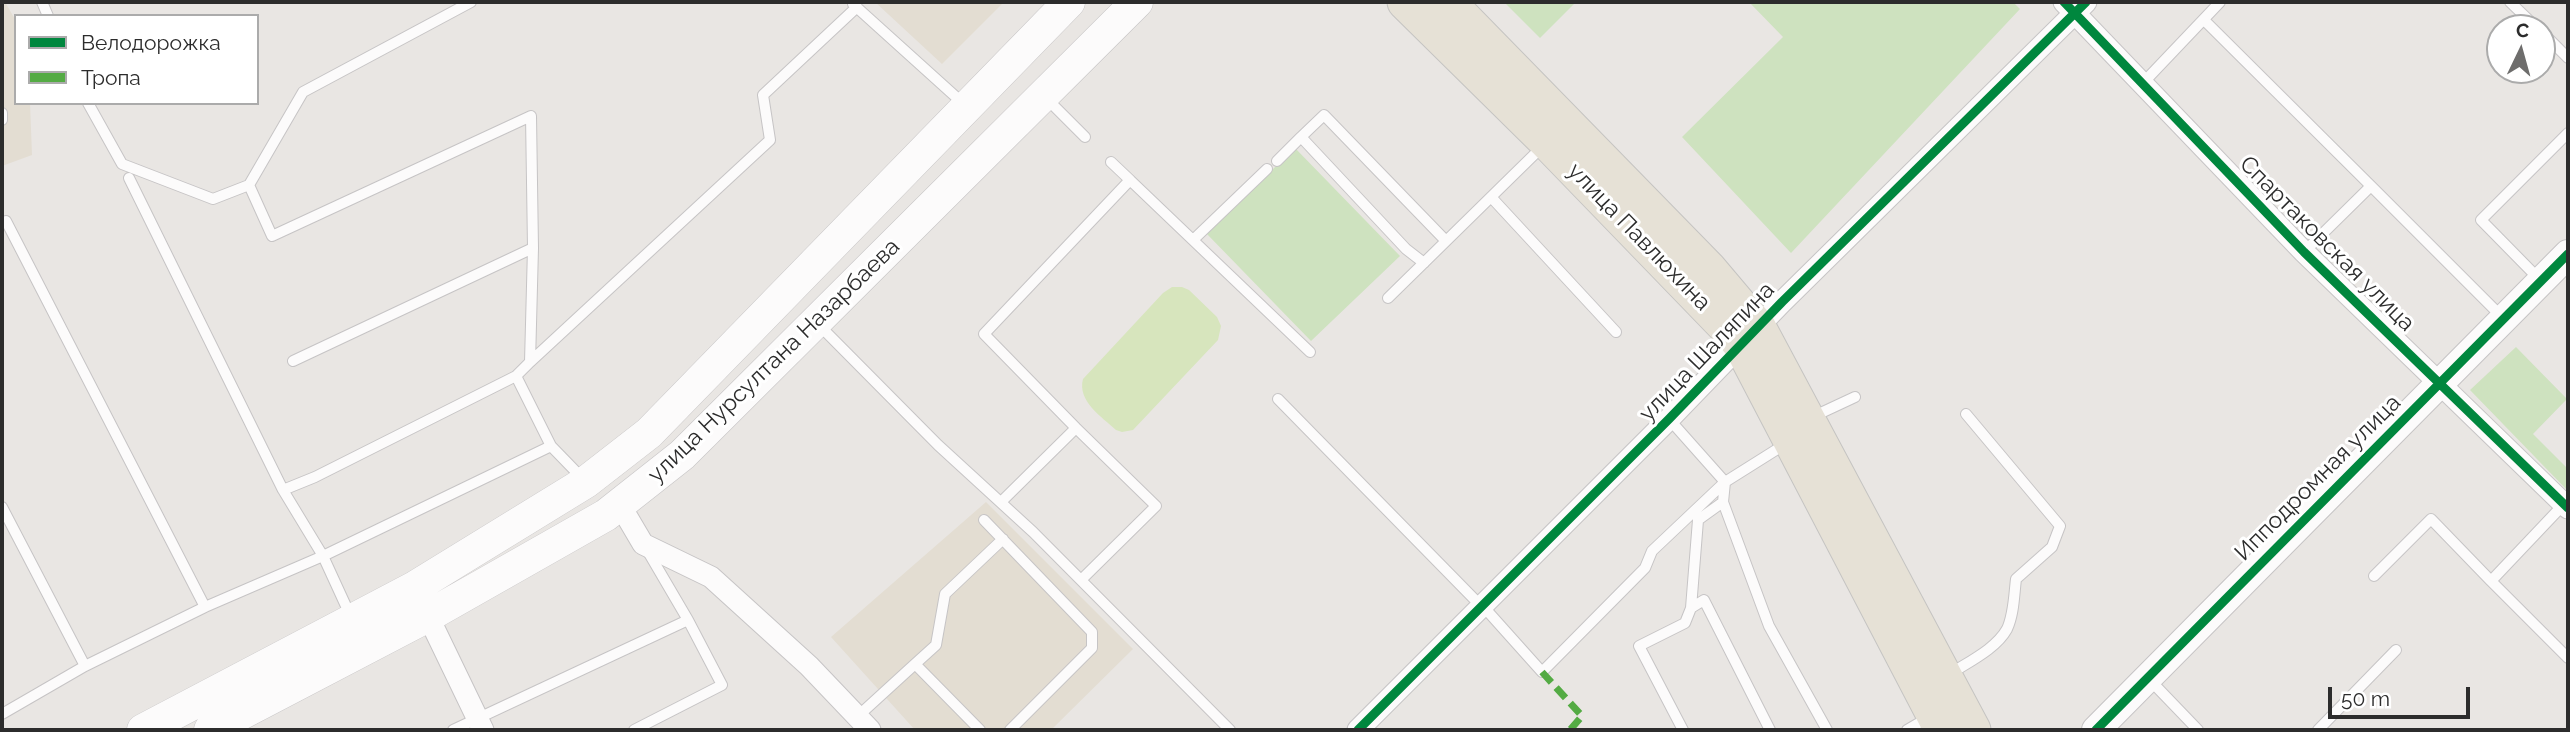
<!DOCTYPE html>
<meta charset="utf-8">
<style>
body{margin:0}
#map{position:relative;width:2570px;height:732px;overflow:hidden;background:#e9e6e3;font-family:Raleway,sans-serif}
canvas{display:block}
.frame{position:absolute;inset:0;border:4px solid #2c2c2c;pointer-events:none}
.legend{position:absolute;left:14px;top:14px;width:245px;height:91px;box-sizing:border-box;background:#fff;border:2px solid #ababab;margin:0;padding:9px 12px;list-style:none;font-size:21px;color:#2c2c2c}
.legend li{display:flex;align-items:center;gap:14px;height:35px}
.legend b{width:35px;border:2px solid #ababab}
.north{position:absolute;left:2486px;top:14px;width:70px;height:70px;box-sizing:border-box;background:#fff;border:2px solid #ababab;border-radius:50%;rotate:5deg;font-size:19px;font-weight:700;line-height:28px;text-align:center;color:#2c2c2c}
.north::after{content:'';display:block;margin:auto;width:24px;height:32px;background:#6e6d6c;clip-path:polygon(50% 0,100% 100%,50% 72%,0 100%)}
.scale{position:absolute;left:2328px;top:687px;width:142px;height:32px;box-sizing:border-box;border:4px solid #2c2c2c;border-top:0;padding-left:9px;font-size:21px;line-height:24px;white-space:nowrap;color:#2c2c2c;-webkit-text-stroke:5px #fff;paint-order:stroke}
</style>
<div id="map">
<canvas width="2570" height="732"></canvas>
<div class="frame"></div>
<ul class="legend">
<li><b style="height:9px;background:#00873e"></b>Велодорожка</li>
<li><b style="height:9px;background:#54ab44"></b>Тропа</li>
</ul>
<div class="north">С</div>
<div class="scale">50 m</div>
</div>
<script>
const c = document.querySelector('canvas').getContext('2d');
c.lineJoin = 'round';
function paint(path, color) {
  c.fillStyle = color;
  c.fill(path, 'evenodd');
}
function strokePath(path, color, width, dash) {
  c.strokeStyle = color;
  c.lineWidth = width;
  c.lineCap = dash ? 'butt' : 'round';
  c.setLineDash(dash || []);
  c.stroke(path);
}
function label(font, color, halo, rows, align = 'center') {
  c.font = font + ' Raleway,sans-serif';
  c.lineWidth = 6;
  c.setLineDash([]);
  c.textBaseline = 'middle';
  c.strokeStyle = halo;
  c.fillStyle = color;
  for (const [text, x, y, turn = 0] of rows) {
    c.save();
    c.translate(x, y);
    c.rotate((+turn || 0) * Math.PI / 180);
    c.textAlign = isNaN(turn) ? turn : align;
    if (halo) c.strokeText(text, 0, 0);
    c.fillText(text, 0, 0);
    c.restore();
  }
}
const education = new Path2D(`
 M 2,2 L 5,2 L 16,21 L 16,103 L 30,103 L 32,155 L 2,166 Z
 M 875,2 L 1004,2 L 942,64 Z
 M 986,502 L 1133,649 L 1051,730 L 915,730 L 831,637 Z`);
const green = new Path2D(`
 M 1504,2 L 1576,2 L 1540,38 Z
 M 1749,2 L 2013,2 L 2020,9 L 1791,253 L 1682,137 L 1783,37 Z
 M 1295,148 L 1400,256 L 1311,341 L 1206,233 Z
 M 2516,347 L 2567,399 L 2533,434 L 2568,469 L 2568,491 L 2470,390 Z`);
const pitch = new Path2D(`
 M 1172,287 L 1182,287 L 1189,290 L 1217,317 L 1221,326 L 1218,340 L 1133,430 L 1122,432 L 1116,430 C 1102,417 1077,401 1083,379 L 1163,293 Z`);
const service = new Path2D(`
 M 42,2 L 48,16
 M 2510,2 L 2537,28
 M 853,4 L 966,106
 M 2204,20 L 2371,186
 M 2542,32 L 2568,58
 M 2143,83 L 2220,2
 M 1045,97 L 1085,137
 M 88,103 L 122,164 L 213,199 L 249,185
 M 2,113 L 2,120
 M 1301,137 L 1324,115 L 1446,241
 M 1277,161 L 1301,137 L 1406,249 L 1424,263
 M 1111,162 L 1130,180
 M 129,178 L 283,490
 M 1491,197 L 1616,332
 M 6,221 L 205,607
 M 1193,240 L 1267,169
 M 2304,252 L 2371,186 L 2503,318
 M 2539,279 L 2481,220 L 2568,133
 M 1388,298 L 1545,144
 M 817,323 L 938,445 L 1033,532 L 1230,730
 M 293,361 L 533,248
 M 530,362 L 770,140 L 763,95 L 857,7
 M 516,376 L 551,446 L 584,480
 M 1278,399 L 1481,606
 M 1810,418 L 1855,397
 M 1669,419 L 1725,482 L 1723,502 L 1698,520 L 1691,608 L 1685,623 L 1639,646 L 1683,730
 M 1001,502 L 1076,428
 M 1723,502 L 1769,626 L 1827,730
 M 2564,504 L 2491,581 L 2568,658
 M 2,507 L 85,666
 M 984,520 L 1092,632 L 1092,648 L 1010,730
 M 2374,576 L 2431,519 L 2491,581
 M 1081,580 L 1156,506 L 1076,428 L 984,334 L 1130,180 L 1310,352
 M 1482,605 L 1542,672 L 1645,568 L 1652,551 L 1725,482 L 1787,443
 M 1691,608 L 1704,600 L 1770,730
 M 351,617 L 323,556 L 283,490 L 315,477 L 516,376 L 530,362 L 533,248 L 531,116 L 272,236 L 249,185 L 303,92 L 471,2
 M 915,664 L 936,645 L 945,594 L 1003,539
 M 1950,674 C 1968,662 1996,649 2007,629 C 2014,614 2014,595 2016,579 L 2052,547 L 2060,526 L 1966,414
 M 2148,678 L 2198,730
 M 2,714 L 85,666 L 205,607 L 323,556 L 551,446
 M 857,717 L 915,664 L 980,730
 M 453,730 L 688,620 L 647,550
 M 634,730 L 722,685 L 688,620
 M 1907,730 L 1931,716
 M 2318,730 L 2396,650`);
const minor = new Path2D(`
 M 2064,2 L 2304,252 L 2568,508
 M 620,505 L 643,544 L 711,577 L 809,666 L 870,730
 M 428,616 L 483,730
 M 1358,730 L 1669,419 L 1782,302 L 2086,2`);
const tertiary = new Path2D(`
 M 2096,730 L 2568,254`);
const secondary = new Path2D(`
 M 143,730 L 415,587 L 586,482 L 649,433 L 1069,2
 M 210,730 L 428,616 L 606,515 L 682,455 L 1137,2`);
const primary = new Path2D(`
 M 1405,2 L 1547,142 L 1727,328 L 1741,345 L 1942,730
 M 1448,2 L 1709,269 L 1758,327 L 1973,730`);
const quiet = new Path2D(`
 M 1542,672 L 1582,716 L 1570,730`);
const cycleway = new Path2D(`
 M 2064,2 L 2304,252 L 2568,508
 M 1358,730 L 1669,419 L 1782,302 L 2086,2
 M 2096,730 L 2568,254`);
const streetNames = [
 ["улица Павлюхина",1639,237,46],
 ["Спартаковская улица",2327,244,45],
 ["улица Шаляпина",1707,352,-46],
 ["улица Нурсултана Назарбаева",774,361,-44],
 ["Ипподромная улица",2318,478,-45]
];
paint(education, '#e3ddd2');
paint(green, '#cee2bf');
paint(pitch, '#d7e5bd');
strokePath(service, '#c6c4c5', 12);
strokePath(minor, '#c6c4c5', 23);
strokePath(tertiary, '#c6c4c5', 30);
strokePath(secondary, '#c6c4c5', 33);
strokePath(primary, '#c5c4c2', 37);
strokePath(service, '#fcfbfb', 10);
strokePath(minor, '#fcfbfb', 21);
strokePath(tertiary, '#fcfbfb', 28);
strokePath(secondary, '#fcfbfb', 32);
strokePath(primary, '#e6e1d6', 35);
strokePath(quiet, '#54ab44', 7, [14, 7]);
strokePath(cycleway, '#00873e', 9);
label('23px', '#2c2c2c', '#fff', streetNames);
</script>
